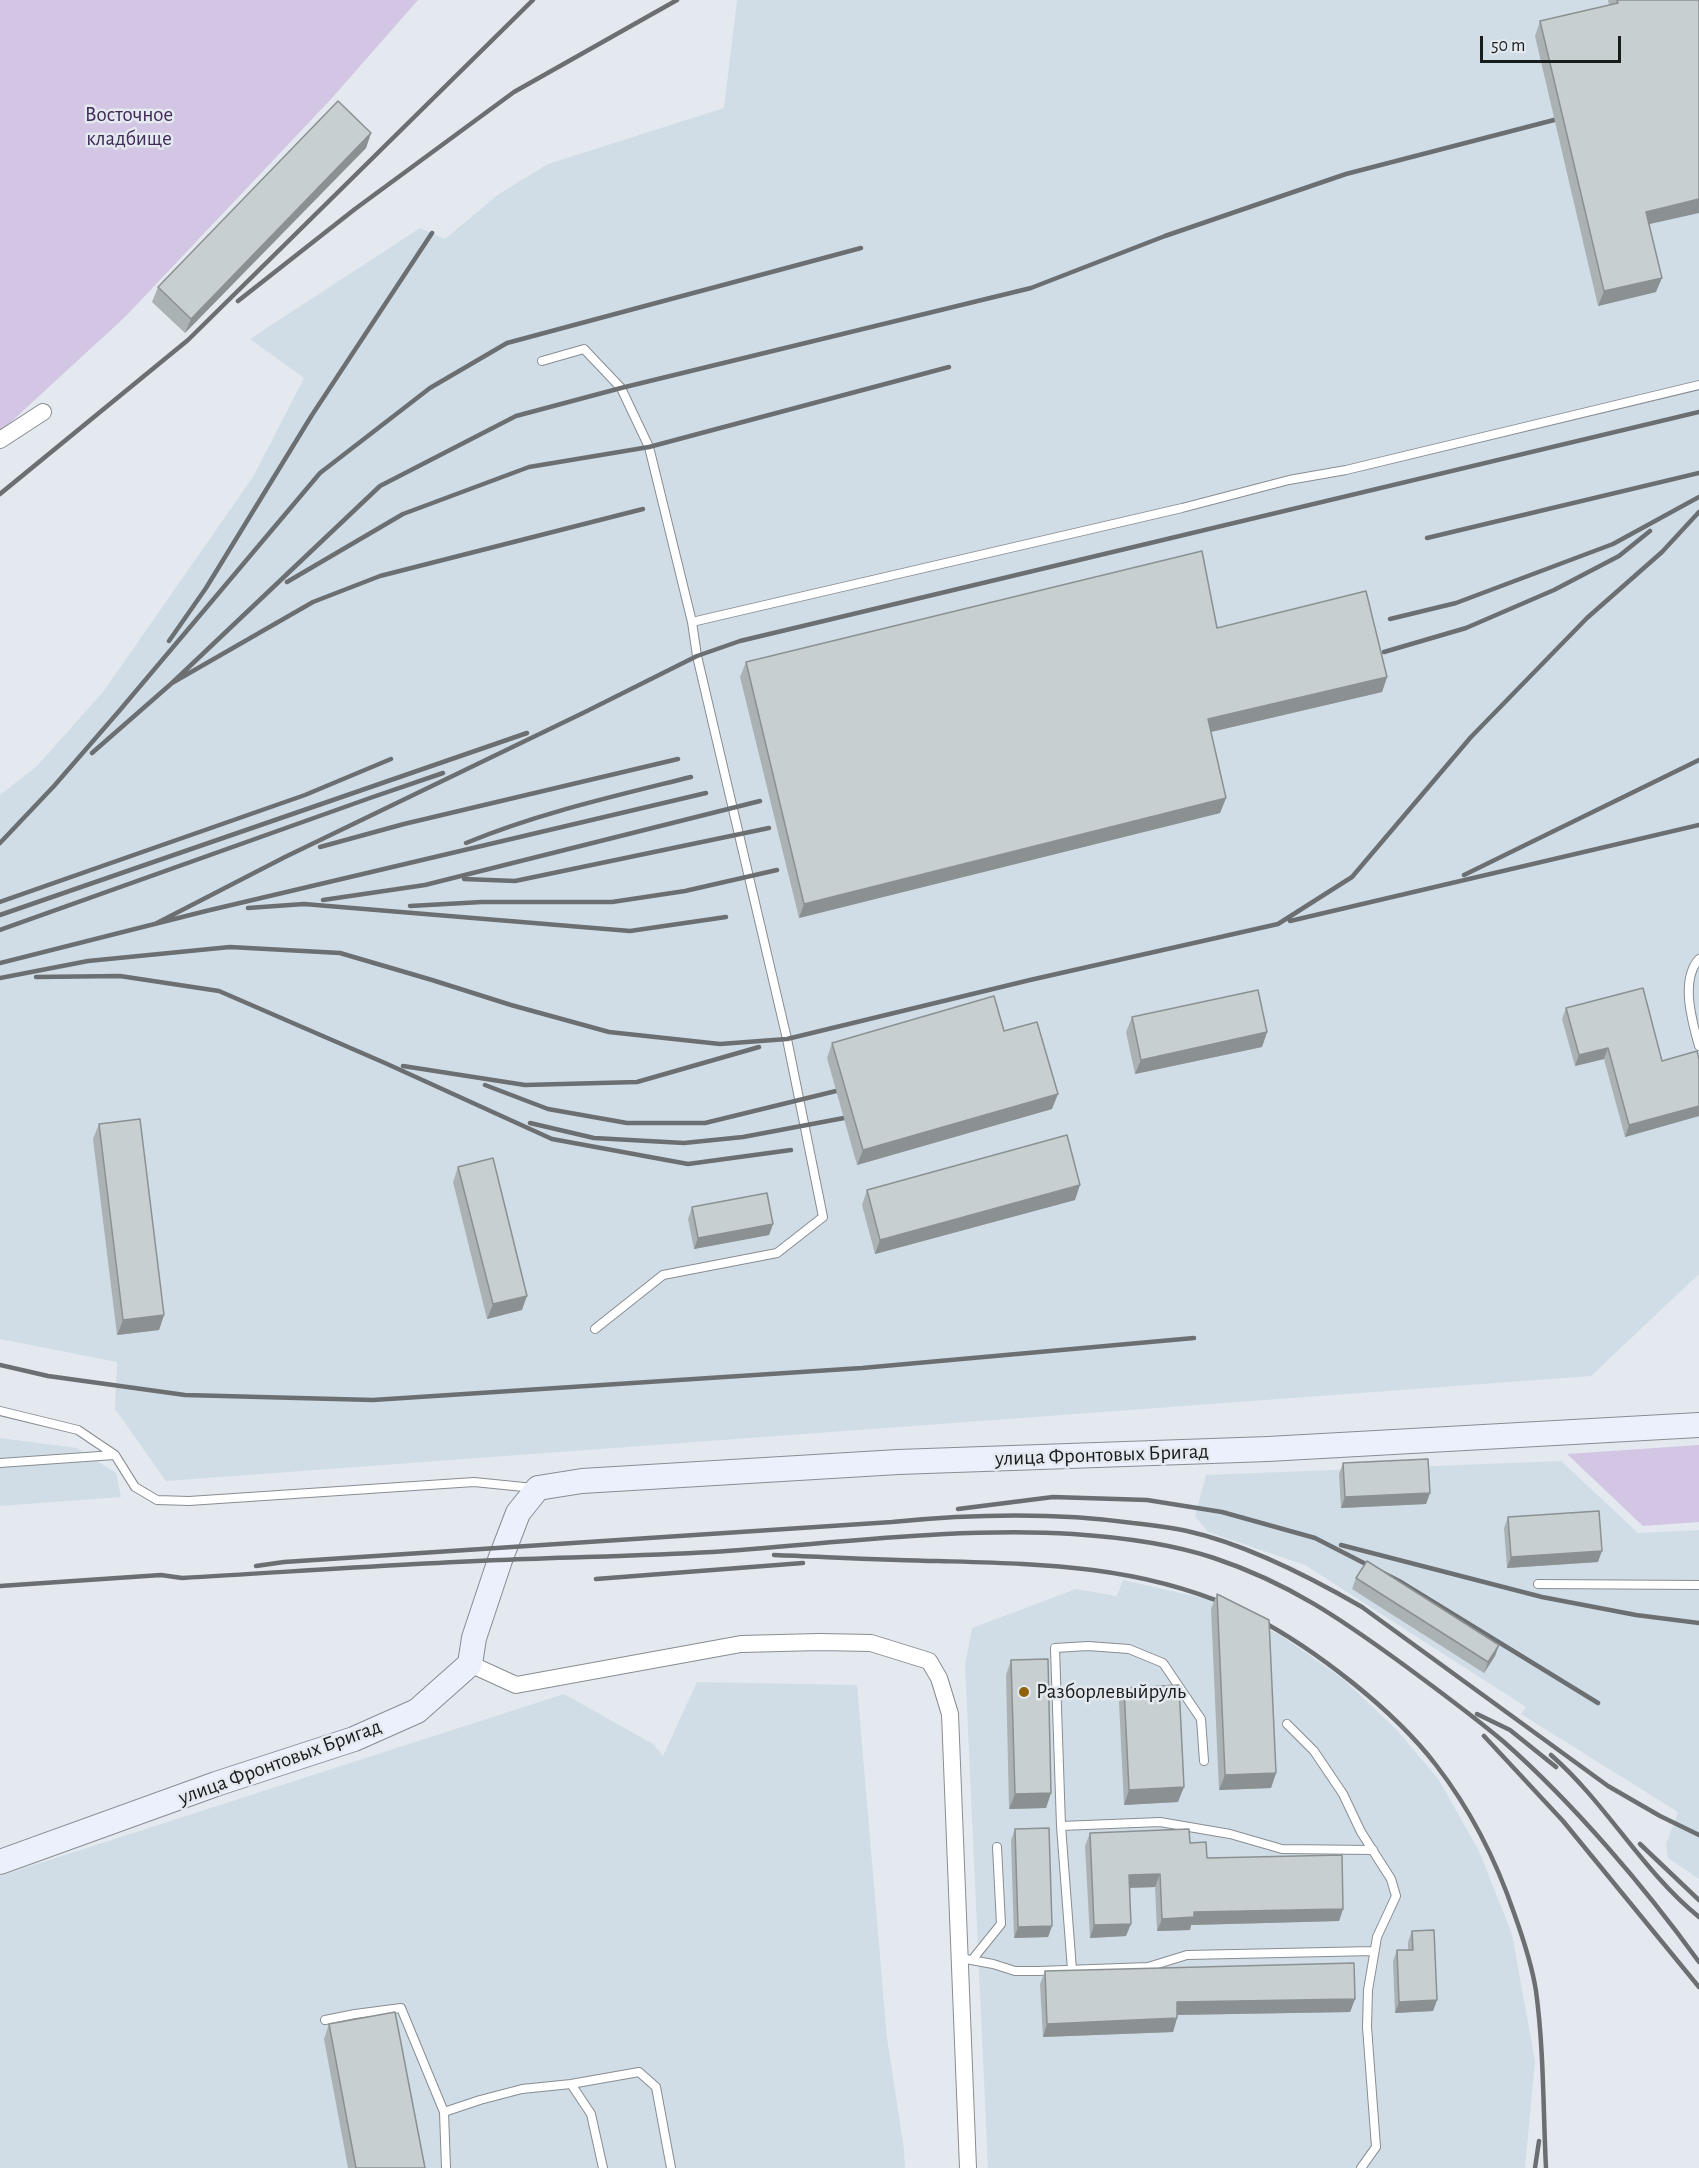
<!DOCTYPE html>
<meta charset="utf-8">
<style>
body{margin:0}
#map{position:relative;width:1699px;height:2168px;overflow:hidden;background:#e3e9ee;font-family:"Alegreya Sans",sans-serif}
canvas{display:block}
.scale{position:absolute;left:1480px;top:36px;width:141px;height:27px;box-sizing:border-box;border:3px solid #191c1d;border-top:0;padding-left:8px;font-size:18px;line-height:21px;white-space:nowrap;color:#191c1d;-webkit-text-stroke:4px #e3e9ee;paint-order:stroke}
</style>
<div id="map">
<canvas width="1699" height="2168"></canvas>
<div class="scale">50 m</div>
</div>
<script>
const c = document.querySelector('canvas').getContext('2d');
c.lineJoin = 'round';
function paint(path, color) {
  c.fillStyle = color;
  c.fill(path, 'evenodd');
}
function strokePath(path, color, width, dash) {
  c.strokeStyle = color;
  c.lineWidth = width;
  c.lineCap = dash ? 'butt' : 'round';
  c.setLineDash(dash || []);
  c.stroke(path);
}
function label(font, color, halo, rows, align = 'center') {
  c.font = font + ' "Alegreya Sans",sans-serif';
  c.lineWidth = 5;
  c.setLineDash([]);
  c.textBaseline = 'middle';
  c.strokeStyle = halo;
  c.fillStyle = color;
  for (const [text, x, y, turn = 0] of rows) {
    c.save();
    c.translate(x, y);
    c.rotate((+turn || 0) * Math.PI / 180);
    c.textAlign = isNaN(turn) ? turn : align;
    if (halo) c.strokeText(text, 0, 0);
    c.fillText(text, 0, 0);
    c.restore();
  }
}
const built = new Path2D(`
 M 737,0 L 1699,0 L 1699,1274 L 1591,1376 L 166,1481 L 115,1409 L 117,1362 L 0,1339 L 0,795 L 37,766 L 103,692 L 253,477 L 304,378 L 250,339 L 420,228 L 445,239 L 499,194 L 548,164 L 724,108 Z
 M 0,1438 L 77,1448 L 116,1473 L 121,1497 L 0,1506 Z
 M 1561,1461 L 1638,1533 L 1699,1530 L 1699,1879 L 1668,1858 L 1666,1844 L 1678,1812 L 1521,1714 L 1526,1707 L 1305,1565 L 1208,1532 L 1195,1516 L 1206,1475 Z
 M 1123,1580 L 1207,1599 L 1282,1636 L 1343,1679 L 1396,1729 L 1439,1780 L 1479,1851 L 1512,1934 L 1535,2061 L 1525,2168 L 988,2168 L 965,1665 L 972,1628 L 1076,1589 L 1117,1596 Z
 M 697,1682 L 857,1685 L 887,2038 L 904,2149 L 905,2168 L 0,2168 L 0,1876 L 564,1694 L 653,1744 L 663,1756 Z`);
const green = new Path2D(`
 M 0,0 L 418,0 L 332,98 L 125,317 L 0,432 Z
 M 1699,1445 L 1699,1522 L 1643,1526 L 1567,1454 Z`);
const service = new Path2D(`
 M 542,361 L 584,349 L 621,388 L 649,447 L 692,622 L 697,656 L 787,1039 L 823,1217 L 777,1253 L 663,1275 L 595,1329
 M 692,622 L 1182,508 L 1289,480 L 1346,470 L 1699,385
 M 1699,959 C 1680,980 1692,1021 1699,1046
 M 0,1411 L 78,1430 L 115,1455 L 135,1487 L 157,1500 L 189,1501 L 474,1482 L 534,1488
 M 0,1463 L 114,1455
 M 1538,1584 L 1699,1585
 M 1287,1724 L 1314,1751 L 1343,1794 L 1361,1832 L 1391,1879 L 1396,1896 L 1377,1937 L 1368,1990 L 1367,2027 L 1376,2147 L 1361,2168
 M 1061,1826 L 1160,1822 L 1230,1834 L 1282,1849 L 1373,1850
 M 960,1958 L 993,1964 L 1015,1971 L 1038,1971 L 1148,1967 L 1187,1955 L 1374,1951
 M 972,1960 L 1001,1924 L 997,1847
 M 1072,1970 L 1061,1826 L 1055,1648 L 1088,1646 L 1129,1649 L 1163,1663 L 1201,1719 L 1204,1761
 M 325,2020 L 355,2014 L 401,2008 L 444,2112 L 446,2168
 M 571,2084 L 639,2072 L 656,2087 L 671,2168
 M 444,2112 L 480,2100 L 522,2089 L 571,2084 L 591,2114 L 603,2168`);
const minor = new Path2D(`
 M 0,440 L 43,412
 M 470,1664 L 516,1685 L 741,1644 L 819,1642 L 871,1643 L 929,1661 L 939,1678 L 950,1714 L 968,2168`);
const secondary = new Path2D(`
 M 0,1862 L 216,1784 L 354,1739 L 417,1711 L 470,1664 L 474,1638 L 500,1560 L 518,1513 L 538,1488 L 582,1481 L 898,1462 L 1268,1449 L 1699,1425`);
const rail = new Path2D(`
 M 238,301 L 355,209 L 514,92 L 677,0
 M 0,494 L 188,340 L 533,0
 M 1427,538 L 1699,473
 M 287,582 L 403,514 L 529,467 L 649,447 L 949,367
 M 1390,619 L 1456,603 L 1613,544 L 1699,497
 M 169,641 L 206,588 L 312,415 L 432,233
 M 1384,652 L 1466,628 L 1554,590 L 1619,556 L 1650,531
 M 172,683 L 380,486 L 516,416 L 621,388 L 1031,288 L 1165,236 L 1346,174 L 1554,120
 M 92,753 L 172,683 L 313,602 L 380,576 L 643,509
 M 0,843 L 54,786 L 120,710 L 320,473 L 430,388 L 507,343 L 861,248
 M 466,843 C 539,813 615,796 691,777
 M 320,847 L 404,824 L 678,759
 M 1464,875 L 1699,760
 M 464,879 L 515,881 L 769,828
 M 323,900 L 425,885 L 760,801
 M 0,902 L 305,795 L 391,759
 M 410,906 L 482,902 L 612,902 L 685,891 L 777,870
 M 248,908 L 304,904 L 630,931 L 726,917
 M 0,915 L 527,733
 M 1290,921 L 1699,825
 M 155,924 L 285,857 L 585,712 L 697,656 L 740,641 L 1699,412
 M 0,930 L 370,798 L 443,773
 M 0,963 L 206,911 L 706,793
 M 36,977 L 120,976 L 219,991 L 385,1063 L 552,1139 L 688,1164 L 791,1150
 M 0,978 L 88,961 L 230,947 L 340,953 L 432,980 L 511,1005 L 609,1032 L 720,1044 L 787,1039 L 1030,980 L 1278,924 L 1352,877 L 1471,737 L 1587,618 L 1662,552 L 1699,512
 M 403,1066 L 525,1085 L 637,1082 L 759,1047
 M 485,1085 L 548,1109 L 627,1123 L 705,1123 L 836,1091
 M 530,1123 L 594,1138 L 684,1143 L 743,1137 L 844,1118
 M 0,1365 L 48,1376 L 185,1395 L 373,1400 L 862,1368 L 1194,1338
 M 958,1509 L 1053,1497 L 1147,1500 L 1222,1512 L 1315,1538 L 1399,1581 L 1598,1703
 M 1341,1545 L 1542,1597 L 1636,1615 L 1699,1623
 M 774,1555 C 828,1557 883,1560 938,1561 C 1040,1564 1134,1565 1230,1606
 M 256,1566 L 284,1562 L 892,1522 C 973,1514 1052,1512 1133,1523 C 1151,1525 1169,1527 1187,1531 C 1246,1544 1310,1577 1362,1607 L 1608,1786 L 1660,1816 L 1699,1835
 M 596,1579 L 803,1563
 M 0,1586 L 161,1575 L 182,1578 C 288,1572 395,1564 501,1560 C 571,1557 642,1556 712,1552 C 831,1544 954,1527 1073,1534 C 1118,1537 1172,1544 1214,1558 C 1289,1583 1341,1619 1404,1665 C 1438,1690 1472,1715 1504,1742 C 1574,1804 1644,1886 1699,1962
 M 1254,1617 C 1315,1649 1394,1710 1436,1765 C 1470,1809 1496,1860 1514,1913 C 1523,1938 1532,1965 1536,1991 C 1544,2050 1543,2109 1546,2168
 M 1477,1714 L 1510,1730 L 1556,1767
 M 1484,1736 L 1563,1821 L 1699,1987
 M 1551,1755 C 1607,1804 1642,1871 1699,1917
 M 1640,1844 L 1699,1900
 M 1535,2168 L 1539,2141`);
const wall = new Path2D(`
 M 1608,0 L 1699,0 L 1649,224 L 1656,292 L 1598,306 L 1535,36 L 1540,21 L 1609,5 Z
 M 371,133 L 366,148 L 185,333 L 152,302 L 158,287 Z
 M 1217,628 L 1387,677 L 1382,692 L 1211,732 L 1226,798 L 1220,813 L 799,918 L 740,677 L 746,662 Z
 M 1566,1008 L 1662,1061 L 1699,1059 L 1699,1116 L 1625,1137 L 1604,1059 L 1575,1066 L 1562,1019 Z
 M 1132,1017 L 1267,1032 L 1262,1047 L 1135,1074 L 1126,1032 Z
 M 1004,1031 L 1052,1109 L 857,1165 L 827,1058 L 832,1043 Z
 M 99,1124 L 164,1315 L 159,1330 L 117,1335 L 93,1139 Z
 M 458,1167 L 522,1310 L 487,1319 L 453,1182 Z
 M 867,1190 L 1075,1200 L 875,1254 L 862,1205 Z
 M 692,1207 L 773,1224 L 769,1235 L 694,1249 L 688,1219 Z
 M 1343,1463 L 1430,1493 L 1426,1504 L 1341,1508 L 1339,1474 Z
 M 1508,1517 L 1598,1562 L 1507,1568 L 1504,1528 Z
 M 1356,1578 L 1499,1645 L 1495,1656 L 1484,1673 L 1352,1589 Z
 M 1217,1594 L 1276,1773 L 1271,1788 L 1219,1790 L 1211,1609 Z
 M 1011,1660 L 1051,1793 L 1046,1808 L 1009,1809 L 1006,1675 Z
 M 1124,1688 L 1178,1802 L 1124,1805 L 1119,1702 Z
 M 1015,1829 L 1052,1926 L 1048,1937 L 1014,1938 L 1011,1840 Z
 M 1090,1833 L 1190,1843 L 1207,1858 L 1343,1909 L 1339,1921 L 1191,1925 L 1190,1930 L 1157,1931 L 1155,1887 L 1129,1888 L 1126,1936 L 1090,1938 L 1085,1846 Z
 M 1412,1931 L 1437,2000 L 1433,2011 L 1395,2013 L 1393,1961 L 1397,1950 L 1408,1950 L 1408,1942 Z
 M 1045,1971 L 1355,1999 L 1350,2012 L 1177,2015 L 1177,2018 L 1173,2032 L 1043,2037 L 1040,1984 Z
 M 329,2024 L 425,2168 L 348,2168 L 324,2039 Z`);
const shadedWall = new Path2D(`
 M 371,133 L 366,148 L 185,333 L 191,319 Z
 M 1699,199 L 1699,213 L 1641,226 L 1646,212 Z
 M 1662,278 L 1656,292 L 1598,306 L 1604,291 Z
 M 1387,677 L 1382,692 L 1202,734 L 1208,719 Z
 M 1226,798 L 1220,813 L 799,918 L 804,904 Z
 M 1267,1032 L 1262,1047 L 1135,1074 L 1141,1060 Z
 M 1608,1048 L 1604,1059 L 1575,1066 L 1579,1055 Z
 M 1058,1094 L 1052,1109 L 857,1165 L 863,1150 Z
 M 1699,1106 L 1699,1116 L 1625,1137 L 1629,1125 Z
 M 1080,1185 L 1075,1200 L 875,1254 L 880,1240 Z
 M 773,1224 L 769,1235 L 694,1249 L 698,1238 Z
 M 527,1296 L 522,1310 L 487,1319 L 493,1304 Z
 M 164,1315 L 159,1330 L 117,1335 L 123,1320 Z
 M 1430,1493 L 1426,1504 L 1341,1508 L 1345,1497 Z
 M 1602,1551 L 1598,1562 L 1507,1568 L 1511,1557 Z
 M 1499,1645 L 1495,1656 L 1484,1673 L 1488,1662 Z
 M 1276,1773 L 1271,1788 L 1219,1790 L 1225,1775 Z
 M 1184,1787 L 1178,1802 L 1124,1805 L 1129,1790 Z
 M 1051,1793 L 1046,1808 L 1009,1809 L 1015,1794 Z
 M 1160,1874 L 1155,1887 L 1124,1888 L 1129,1875 Z
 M 1343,1909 L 1339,1921 L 1191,1925 L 1190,1930 L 1157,1931 L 1162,1919 L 1194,1912 Z
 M 1131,1924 L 1126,1936 L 1090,1938 L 1094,1925 Z
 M 1052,1926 L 1048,1937 L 1014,1938 L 1018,1927 Z
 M 1355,1999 L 1350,2012 L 1172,2015 L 1177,2002 Z
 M 1437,2000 L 1433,2011 L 1395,2013 L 1399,2002 Z
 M 1177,2018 L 1173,2032 L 1043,2037 L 1047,2024 Z`);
const building = new Path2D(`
 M 1617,0 L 1699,0 L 1699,199 L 1646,212 L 1662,278 L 1604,291 L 1540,21 L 1618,3 Z
 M 338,101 L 371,133 L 191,319 L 158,287 Z
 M 1202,551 L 1217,628 L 1366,591 L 1387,677 L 1208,719 L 1226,798 L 804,904 L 746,662 Z
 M 1643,988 L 1662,1061 L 1697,1051 L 1699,1059 L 1699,1106 L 1629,1125 L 1608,1048 L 1579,1055 L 1566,1008 Z
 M 1258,990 L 1267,1032 L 1141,1060 L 1132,1017 Z
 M 994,996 L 1004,1031 L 1037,1022 L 1058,1094 L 863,1150 L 832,1043 Z
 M 140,1119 L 164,1315 L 123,1320 L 99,1124 Z
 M 1067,1135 L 1080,1185 L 880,1240 L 867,1190 Z
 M 493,1158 L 527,1296 L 493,1304 L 458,1167 Z
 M 767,1193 L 773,1224 L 698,1238 L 692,1207 Z
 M 1428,1459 L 1430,1493 L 1345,1497 L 1343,1463 Z
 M 1599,1511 L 1602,1551 L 1511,1557 L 1508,1517 Z
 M 1367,1561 L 1499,1645 L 1488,1662 L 1356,1578 Z
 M 1217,1594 L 1269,1620 L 1276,1773 L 1225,1775 Z
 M 1048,1659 L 1051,1793 L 1015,1794 L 1011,1660 Z
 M 1179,1685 L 1184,1787 L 1129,1790 L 1124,1688 Z
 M 1049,1828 L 1052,1926 L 1018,1927 L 1015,1829 Z
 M 1189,1829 L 1190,1843 L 1206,1842 L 1207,1858 L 1342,1855 L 1343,1909 L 1194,1912 L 1194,1917 L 1162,1919 L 1160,1874 L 1129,1875 L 1131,1924 L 1094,1925 L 1090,1833 Z
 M 1434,1930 L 1437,2000 L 1399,2002 L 1397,1950 L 1413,1950 L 1412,1931 Z
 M 1354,1963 L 1355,1999 L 1177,2002 L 1177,2018 L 1047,2024 L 1045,1971 Z
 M 395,2012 L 425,2168 L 356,2168 L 329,2024 Z`);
const markers = [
 [1024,1692,6,"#90620c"]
];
const parkNames = [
 ["Восточное",129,115],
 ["кладбище",129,139]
];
const streetNames = [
 ["улица Фронтовых Бригад",1102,1455,-2],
 ["улица Фронтовых Бригад",280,1762,-20]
];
const poiNames = [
 ["Разборлевыйруль",1036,1692]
];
paint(built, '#d0dde6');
paint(green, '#d3c6e4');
strokePath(service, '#888d92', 10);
strokePath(minor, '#888d92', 18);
strokePath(secondary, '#888d92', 26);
strokePath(service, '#fff', 8);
strokePath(minor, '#fff', 16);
strokePath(secondary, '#ecf0fd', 24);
strokePath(rail, '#6b6f72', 4.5);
paint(wall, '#abb2b3');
paint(shadedWall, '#8b9192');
paint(building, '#c7cfd0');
strokePath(building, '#8b9192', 1.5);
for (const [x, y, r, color] of markers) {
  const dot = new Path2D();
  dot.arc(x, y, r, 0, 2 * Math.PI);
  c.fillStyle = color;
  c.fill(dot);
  strokePath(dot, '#e3e9ee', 2);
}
label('21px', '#412a5a', '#e3e9ee', parkNames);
label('21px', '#191c1d', '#e3e9ee', streetNames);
label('21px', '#191c1d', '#e3e9ee', poiNames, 'left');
</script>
